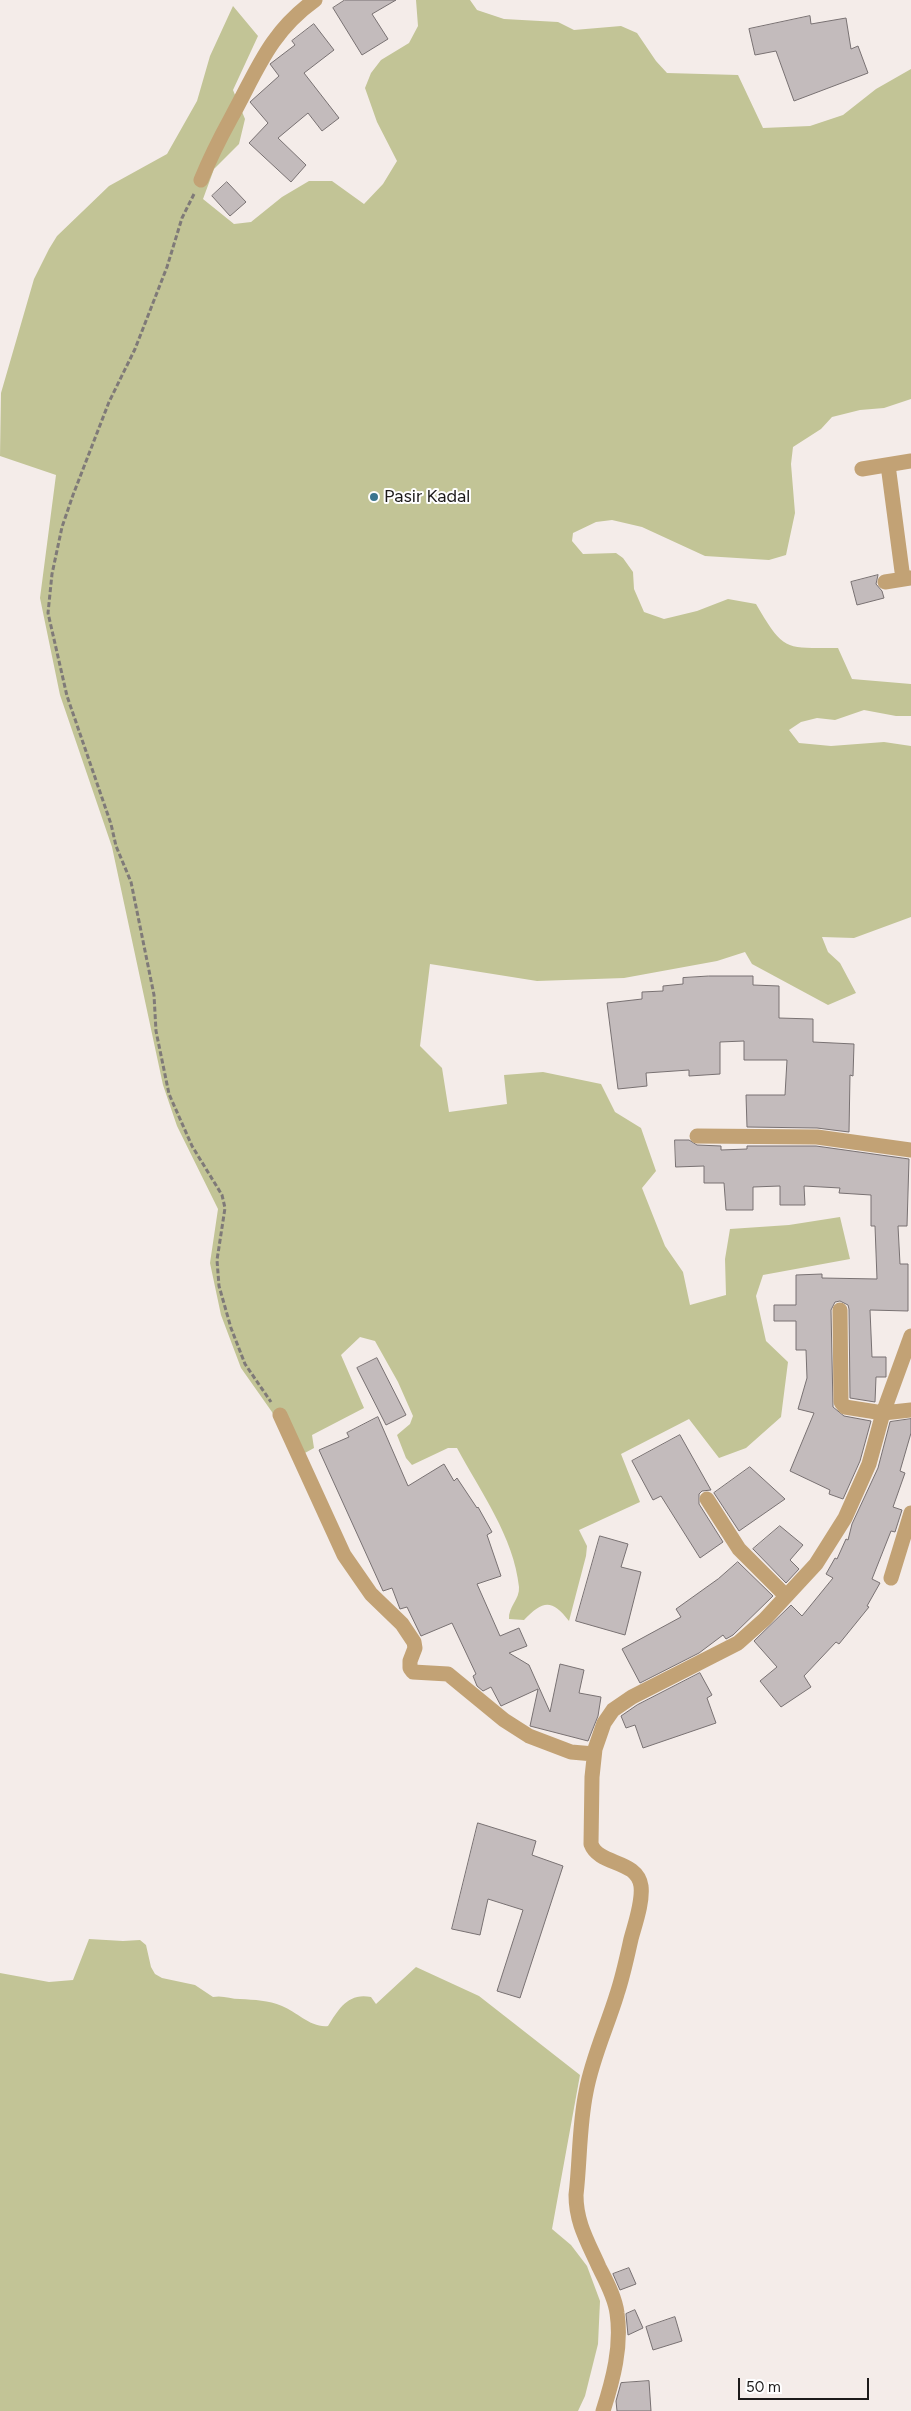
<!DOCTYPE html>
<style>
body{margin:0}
#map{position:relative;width:911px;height:2411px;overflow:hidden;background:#f4ece9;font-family:Figtree,sans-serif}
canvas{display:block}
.scale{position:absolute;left:738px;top:2378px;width:131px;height:22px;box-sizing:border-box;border:2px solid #1c1a19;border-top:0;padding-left:6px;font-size:15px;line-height:18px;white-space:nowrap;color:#1c1a19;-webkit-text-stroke:4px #fff;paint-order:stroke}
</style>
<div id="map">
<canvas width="911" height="2411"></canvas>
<div class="scale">50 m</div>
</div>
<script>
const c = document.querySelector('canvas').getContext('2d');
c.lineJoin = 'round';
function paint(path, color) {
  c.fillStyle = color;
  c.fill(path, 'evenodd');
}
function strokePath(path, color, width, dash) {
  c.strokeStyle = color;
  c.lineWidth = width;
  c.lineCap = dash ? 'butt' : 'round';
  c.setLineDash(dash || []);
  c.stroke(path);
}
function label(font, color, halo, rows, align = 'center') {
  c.font = font + ' Figtree,sans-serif';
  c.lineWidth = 4;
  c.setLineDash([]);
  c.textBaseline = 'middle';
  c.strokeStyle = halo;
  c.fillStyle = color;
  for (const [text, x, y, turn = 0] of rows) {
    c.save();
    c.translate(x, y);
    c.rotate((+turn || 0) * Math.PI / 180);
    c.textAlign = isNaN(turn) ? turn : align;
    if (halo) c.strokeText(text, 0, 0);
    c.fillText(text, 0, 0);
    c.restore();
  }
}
const green = new Path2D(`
 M 416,0 L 470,0 L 477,10 L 504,19 L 558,22 L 574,30 L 621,26 L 637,33 L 656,61 L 667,73 L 738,75 L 763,128 L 810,126 L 843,115 L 876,89 L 911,69 L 911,399 L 884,408 L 860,410 L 832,417 L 821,429 L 793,447 L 791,464 L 795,513 L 786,555 L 769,560 L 705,556 L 642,527 L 612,520 L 596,522 L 573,533 L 572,541 L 583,554 L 616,553 L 623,558 L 633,572 L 634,589 L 644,612 L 664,619 L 697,611 L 728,599 L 756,604 C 784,652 785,648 838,648 L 852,679 L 911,684 L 911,716 L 896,716 L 864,710 L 835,720 L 817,718 L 801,722 L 789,730 L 799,743 L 831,746 L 884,742 L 911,746 L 911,917 L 854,938 L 822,937 L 828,952 L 840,963 L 856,993 L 828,1005 L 752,964 L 745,952 L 717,961 L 624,978 L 537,981 L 430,964 L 420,1046 L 442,1068 L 449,1112 L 507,1104 L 504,1075 L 543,1072 L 601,1084 L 615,1112 L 641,1128 L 656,1171 L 642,1188 L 665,1246 L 683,1272 L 690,1305 L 726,1295 L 725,1259 L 730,1229 L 789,1225 L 840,1217 L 850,1259 L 763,1275 L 756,1296 L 766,1341 L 788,1362 L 781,1417 L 746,1448 L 719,1458 L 689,1419 L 621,1454 L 640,1502 L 579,1530 L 587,1546 L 586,1556 L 569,1621 C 552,1599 543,1600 524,1620 L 509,1619 C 508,1607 520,1599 519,1587 C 514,1537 480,1491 457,1448 L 448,1448 L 412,1465 L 406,1458 L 397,1435 L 410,1424 L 413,1416 L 398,1382 L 375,1341 L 360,1337 L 341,1355 L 364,1408 L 312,1435 L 314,1448 L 294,1459 L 272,1412 L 241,1368 L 221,1315 L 210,1263 L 218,1209 L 177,1126 L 163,1085 L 112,847 L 60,695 L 40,598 L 56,475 L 0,456 L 1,393 L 34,279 L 49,249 L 57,236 L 109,186 L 167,154 L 197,101 L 210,56 L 233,6 L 258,36 L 233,90 L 245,119 L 239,144 L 214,169 L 203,199 L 234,224 L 251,222 L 282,197 L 309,181 L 332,181 L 364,204 L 383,184 L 397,161 L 377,122 L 365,88 L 371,73 L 381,60 L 409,43 L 418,26 Z
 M 89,1939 L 123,1941 L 140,1940 L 146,1945 L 151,1967 L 155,1974 L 162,1978 L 195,1985 L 213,1997 C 223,1995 230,1999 240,1999 C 255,2000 268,2000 282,2006 C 297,2012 311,2028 328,2026 C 338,2010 348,1992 371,1997 L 376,2004 L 416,1967 L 479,1996 L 580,2075 L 552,2229 L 571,2245 L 587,2266 L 600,2301 L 598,2344 L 585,2396 L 578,2411 L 0,2411 L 0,1973 L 49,1982 L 73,1980 Z`);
const building = new Path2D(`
 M 345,0 L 396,0 L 372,14 L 388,39 L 362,55 L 333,8 Z
 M 810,16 L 811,24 L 846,18 L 851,49 L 858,46 L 868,73 L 794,101 L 776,51 L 755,55 L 749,29 Z
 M 314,24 L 334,50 L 304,73 L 339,118 L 322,131 L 308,113 L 278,138 L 306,165 L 291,182 L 249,143 L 268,123 L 250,102 L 279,76 L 270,64 L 295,45 L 292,41 Z
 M 227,182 L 246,202 L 230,216 L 212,196 Z
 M 878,575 L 876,584 L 882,591 L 884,598 L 857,605 L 851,582 Z
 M 709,976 L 753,976 L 753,985 L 779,986 L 779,1018 L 813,1019 L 813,1042 L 854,1044 L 853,1076 L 850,1075 L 849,1132 L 817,1128 L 747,1127 L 746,1095 L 785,1095 L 787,1060 L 744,1060 L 744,1041 L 720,1042 L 720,1074 L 689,1076 L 689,1070 L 646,1073 L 647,1086 L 618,1089 L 607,1003 L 642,999 L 642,992 L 663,991 L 663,986 L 683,984 L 683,978 Z
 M 675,1140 L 689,1140 L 697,1145 L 721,1146 L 721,1150 L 747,1149 L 747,1146 L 816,1146 L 909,1159 L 907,1226 L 898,1226 L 900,1264 L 908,1264 L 908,1311 L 870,1310 L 872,1357 L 886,1357 L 886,1377 L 876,1377 L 875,1402 L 850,1398 L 849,1309 L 848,1305 L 840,1301 L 835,1302 L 831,1310 L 833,1407 L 844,1416 L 871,1421 L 860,1461 L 843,1499 L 829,1494 L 830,1490 L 790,1471 L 814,1413 L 798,1409 L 807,1378 L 806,1350 L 796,1350 L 796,1321 L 774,1321 L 774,1305 L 796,1305 L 796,1275 L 822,1274 L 822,1278 L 877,1279 L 875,1226 L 871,1226 L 871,1195 L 839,1193 L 840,1188 L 804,1186 L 805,1205 L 780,1205 L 780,1186 L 753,1187 L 753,1210 L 726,1210 L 724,1183 L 704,1183 L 704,1166 L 676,1167 Z
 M 377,1358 L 406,1415 L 386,1425 L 357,1368 Z
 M 378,1417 L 408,1486 L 444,1464 L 454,1481 L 457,1478 L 477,1508 L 478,1507 L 492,1532 L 487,1535 L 501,1576 L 477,1584 L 500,1636 L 519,1628 L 527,1646 L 509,1653 L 529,1665 L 550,1712 L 560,1664 L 584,1670 L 579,1693 L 601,1697 L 598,1716 L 588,1741 L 530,1726 L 538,1689 L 501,1706 L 491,1687 L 483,1691 L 477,1686 L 473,1676 L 476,1674 L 452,1623 L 421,1636 L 407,1607 L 400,1609 L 392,1588 L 383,1591 L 319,1450 L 349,1437 L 347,1433 Z
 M 911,1419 L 911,1433 L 900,1471 L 905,1473 L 893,1507 L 902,1510 L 895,1532 L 891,1531 L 872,1579 L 880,1583 L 867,1606 L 869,1607 L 839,1644 L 836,1642 L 804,1676 L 811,1687 L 781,1707 L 760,1681 L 777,1667 L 754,1641 L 791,1605 L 802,1616 L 833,1578 L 826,1574 L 835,1558 L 837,1559 L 846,1539 L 848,1540 L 852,1524 L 878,1468 L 890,1422 Z
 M 680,1435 L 711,1490 L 702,1491 L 699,1494 L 699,1504 L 723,1542 L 700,1558 L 661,1496 L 653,1500 L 632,1461 Z
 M 750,1467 L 785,1499 L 739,1531 L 714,1493 Z
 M 780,1526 L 803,1545 L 790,1560 L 799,1569 L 786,1583 L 753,1549 Z
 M 600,1536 L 628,1544 L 621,1567 L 641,1572 L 625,1635 L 576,1621 Z
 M 738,1562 L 773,1596 L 733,1635 L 726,1639 L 723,1635 L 699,1653 L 640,1683 L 622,1649 L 681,1617 L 676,1609 L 718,1579 Z
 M 700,1673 L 712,1695 L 707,1698 L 716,1723 L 643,1748 L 635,1725 L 626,1728 L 621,1716 L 637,1705 Z
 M 478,1823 L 536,1841 L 532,1855 L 563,1866 L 520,1998 L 497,1991 L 523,1910 L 488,1899 L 480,1935 L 452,1929 Z
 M 629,2268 L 636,2284 L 620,2290 L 613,2274 Z
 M 635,2310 L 643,2328 L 628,2335 L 626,2314 Z
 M 675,2317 L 682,2341 L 653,2350 L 646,2327 Z
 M 649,2381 L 651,2411 L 617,2411 L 616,2401 L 621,2383 Z`);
const path = new Path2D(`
 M 194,194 L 182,218 L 167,267 L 135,349 L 109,402 L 73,495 L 62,527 L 52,574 L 48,613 L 67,696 L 111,824 L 116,846 L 131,882 L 154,995 L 156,1031 L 169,1094 L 192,1146 L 222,1195 L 225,1208 L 217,1260 L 219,1286 L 231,1328 L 245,1364 L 271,1402`);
const minor = new Path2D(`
 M 201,180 C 210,158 220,138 231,118 C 257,71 269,33 315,0
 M 888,465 L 903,579
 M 862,469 L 911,461
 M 885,582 L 911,578
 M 697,1136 L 817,1137 L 911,1150
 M 840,1310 L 841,1402 L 845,1407 L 883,1413 L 911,1410
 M 280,1415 L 344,1555 L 371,1594 L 402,1624 L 414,1642 L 415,1648 L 410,1661 L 410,1668 L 413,1672 L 448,1674 L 504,1720 L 529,1736 L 571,1752 L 594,1754
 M 707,1499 L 739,1549 L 786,1596
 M 891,1578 L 911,1513
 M 603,2411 C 613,2380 622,2346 617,2313 C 615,2297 606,2281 599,2267 C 588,2242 576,2223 576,2195 C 580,2161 579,2126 586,2092 C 592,2058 607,2027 617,1994 C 623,1976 627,1957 631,1939 C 635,1924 643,1902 641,1886 C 637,1859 599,1866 591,1844 L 592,1777 L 595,1749 L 604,1723 L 613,1710 L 632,1697 L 738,1643 L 765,1619 L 816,1564 L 845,1518 L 869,1464 L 883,1413 L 911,1336`);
const markers = [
 [374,497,5,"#3b758e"]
];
const poiNames = [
 ["Pasir Kadal",384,497]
];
paint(green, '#c2c496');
paint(building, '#c3bbbc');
strokePath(building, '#787172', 1);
strokePath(path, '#7f7a78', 3, [5, 2.5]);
strokePath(minor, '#c2a275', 15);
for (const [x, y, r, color] of markers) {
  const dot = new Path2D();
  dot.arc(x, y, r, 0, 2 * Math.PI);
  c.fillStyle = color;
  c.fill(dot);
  strokePath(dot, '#fff', 2);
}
label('18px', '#1c1a19', '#fff', poiNames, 'left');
</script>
